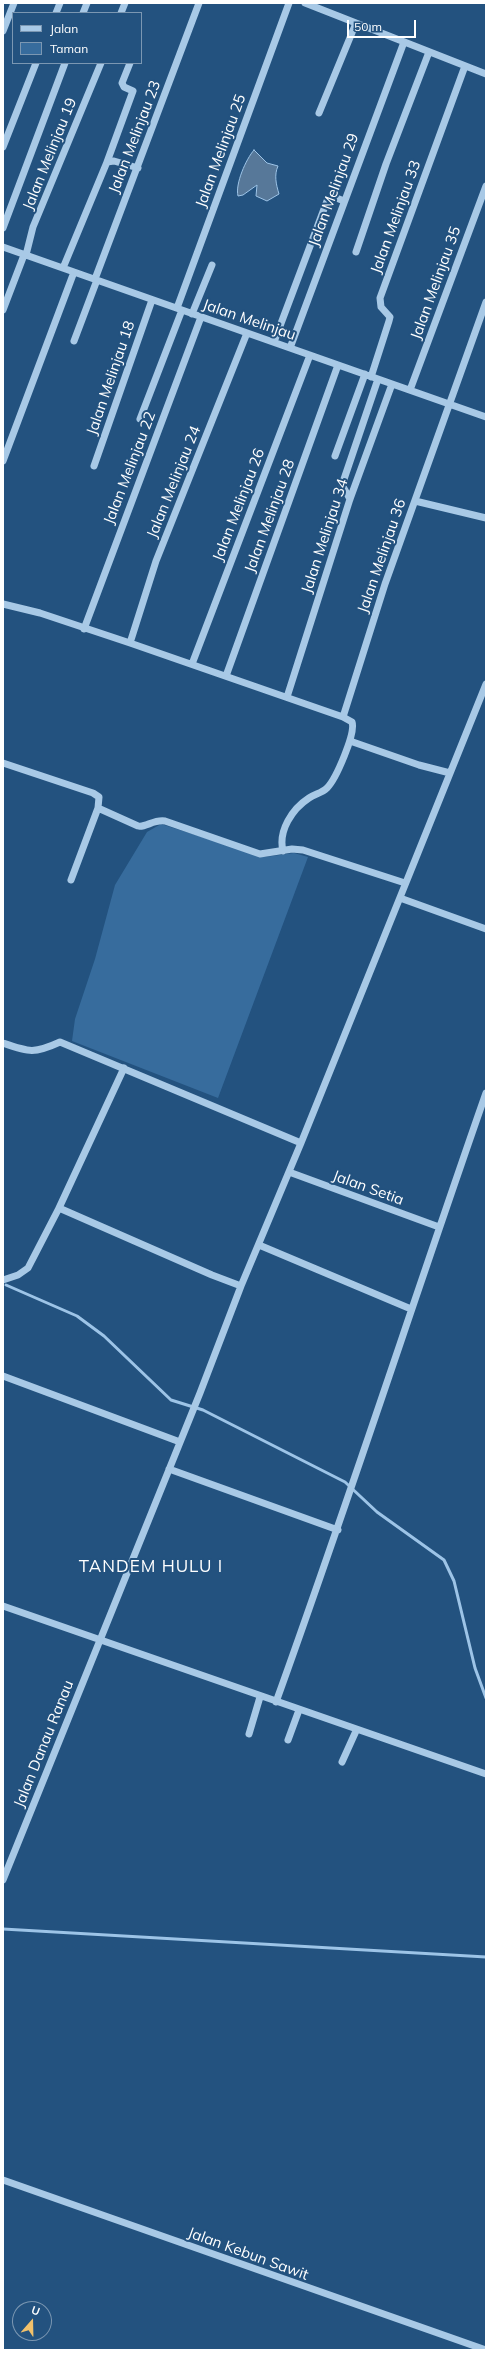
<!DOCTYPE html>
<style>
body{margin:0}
#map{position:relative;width:489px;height:2353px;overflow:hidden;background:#23527f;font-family:Mulish,sans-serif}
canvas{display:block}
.frame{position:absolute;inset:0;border:4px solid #fff;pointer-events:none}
.legend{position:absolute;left:12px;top:12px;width:130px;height:52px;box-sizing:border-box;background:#23527f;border:1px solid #7b97b2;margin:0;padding:5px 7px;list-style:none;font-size:12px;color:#fff}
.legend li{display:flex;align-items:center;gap:8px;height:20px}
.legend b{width:20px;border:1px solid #7b97b2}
.north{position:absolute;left:12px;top:2301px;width:40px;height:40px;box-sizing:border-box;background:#23527f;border:1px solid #7b97b2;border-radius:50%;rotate:20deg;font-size:11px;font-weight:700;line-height:16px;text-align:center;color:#fff}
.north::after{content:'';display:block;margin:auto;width:14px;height:18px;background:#f1c16b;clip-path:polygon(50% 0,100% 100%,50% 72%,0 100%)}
.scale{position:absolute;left:347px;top:20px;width:69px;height:18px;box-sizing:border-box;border:2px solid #fff;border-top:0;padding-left:5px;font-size:12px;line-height:14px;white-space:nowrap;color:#fff;-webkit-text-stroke:3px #23527f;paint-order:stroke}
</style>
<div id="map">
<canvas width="489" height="2353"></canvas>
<div class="frame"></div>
<ul class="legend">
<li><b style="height:5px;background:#a8c9e6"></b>Jalan</li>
<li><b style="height:11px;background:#376c9d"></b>Taman</li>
</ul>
<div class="north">U</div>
<div class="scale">50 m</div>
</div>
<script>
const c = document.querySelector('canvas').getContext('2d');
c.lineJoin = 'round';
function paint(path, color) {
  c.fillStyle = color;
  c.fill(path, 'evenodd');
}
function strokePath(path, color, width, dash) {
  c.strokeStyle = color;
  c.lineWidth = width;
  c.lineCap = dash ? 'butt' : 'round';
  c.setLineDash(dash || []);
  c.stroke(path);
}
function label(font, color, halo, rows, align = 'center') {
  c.font = font + ' Mulish,sans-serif';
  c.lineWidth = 4;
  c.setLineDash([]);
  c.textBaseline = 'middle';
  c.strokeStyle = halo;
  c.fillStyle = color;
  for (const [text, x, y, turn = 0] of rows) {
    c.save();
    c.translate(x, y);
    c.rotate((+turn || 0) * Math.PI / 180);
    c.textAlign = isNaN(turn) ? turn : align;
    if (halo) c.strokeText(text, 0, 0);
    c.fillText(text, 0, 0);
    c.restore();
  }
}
const green = new Path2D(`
 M 161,824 L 265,857 L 294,853 L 308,857 L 218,1098 L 72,1041 L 75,1019 L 95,959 L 115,885 L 147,832 Z`);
const water = new Path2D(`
 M 254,150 L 267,163 L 278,166 C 274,175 276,184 279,194 L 267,201 L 256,196 L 257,185 L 243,195 L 238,196 C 235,184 246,159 254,150 Z`);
const stream = new Path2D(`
 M 6,1285 L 77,1316 L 104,1336 L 171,1400 L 203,1410 L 345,1482 L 377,1512 L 444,1560 L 454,1581 L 475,1668 L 486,1698
 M 3,1929 L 486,1957`);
const minor = new Path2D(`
 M 305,3 L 486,74
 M 56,13 L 60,3
 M 83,13 L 87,3
 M 121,13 L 125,3
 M 3,31 L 14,3
 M 319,113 L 356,23
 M 3,147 L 36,63
 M 107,162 L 133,91 L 124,87 L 122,83 L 130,63
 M 3,228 L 65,63
 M 3,247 L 486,417
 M 356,252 L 386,164 L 429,52
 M 26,255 L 33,227 L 101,63
 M 63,268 L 107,162 L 114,161 L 138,168
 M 95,279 L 199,3
 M 177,308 L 289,3
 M 3,310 L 24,255
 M 192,314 L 212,265
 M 74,341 L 97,280
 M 274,342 L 327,201 L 334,197 L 344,201
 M 290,348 L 404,42
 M 371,377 L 389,321 L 390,317 L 381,307 L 380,298 L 465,66
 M 410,390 L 486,186
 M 140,419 L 182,310
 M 335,456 L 365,374
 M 3,461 L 74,272
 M 94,466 L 152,300
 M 350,499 L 342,485 L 378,379
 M 415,501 L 486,518
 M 3,604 L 40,613 L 130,643 L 343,717 L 352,722 C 356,733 336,779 327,788 C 322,793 315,794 309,798 C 292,809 278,831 283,851
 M 84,629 L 201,317
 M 130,643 L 156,561 L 247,333
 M 192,664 L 310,355
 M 226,676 L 338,365
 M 287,697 L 350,499 L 392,384
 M 343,717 L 385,584 L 486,302
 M 350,741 L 419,765 L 450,773
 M 3,763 L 93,793 L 99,797 L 98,808 L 71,880
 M 98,808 L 138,826 C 145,828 154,819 165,821 L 260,854 L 292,849 L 303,850 L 405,883
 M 400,898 L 486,929
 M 3,1043 C 29,1052 34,1054 60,1042 L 301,1143
 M 289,1172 L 439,1227
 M 59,1208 L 212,1275 L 241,1286
 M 259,1245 L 411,1309
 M 3,1280 L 18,1275 L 28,1268 L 59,1208 L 124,1068
 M 3,1376 L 180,1442
 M 169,1469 L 338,1530
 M 3,1606 L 486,1774
 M 276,1702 C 349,1500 415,1296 486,1093
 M 249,1734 L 260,1697
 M 288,1740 L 299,1710
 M 342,1762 L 356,1731
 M 3,1880 L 200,1393 L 241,1286 L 301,1143 L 486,684
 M 3,2180 L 486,2350`);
const streetNames = [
 ["Jalan Melinjau 23",135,137,-69],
 ["Jalan Melinjau 25",221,151,-70],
 ["Jalan Melinjau 19",50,154,-68],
 ["Jalan Melinjau 29",334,190,-70],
 ["Jalan Melinjau 33",396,217,-70],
 ["Jalan Melinjau 35",436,283,-70],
 ["Jalan Melinjau",249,320,19],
 ["Jalan Melinjau 18",111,378,-71],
 ["Jalan Melinjau 22",130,468,-69],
 ["Jalan Melinjau 24",174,482,-68],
 ["Jalan Melinjau 26",239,505,-69],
 ["Jalan Melinjau 28",270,516,-70],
 ["Jalan Melinjau 34",325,536,-72],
 ["Jalan Melinjau 36",382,556,-71],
 ["Jalan Setia",368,1188,20],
 ["Jalan Danau Ranau",44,1744,-68],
 ["Jalan Kebun Sawit",248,2254,20]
];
const quarterNames = [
 ["TANDEM HULU I",151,1567]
];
paint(green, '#376c9d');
paint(water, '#577899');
strokePath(water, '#9dc4e7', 1);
strokePath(stream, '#9dc4e7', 3);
strokePath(minor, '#a8c9e6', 7);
label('15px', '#fff', '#23527f', streetNames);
c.letterSpacing = '1px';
label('17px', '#fff', '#23527f', quarterNames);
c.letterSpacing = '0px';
</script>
